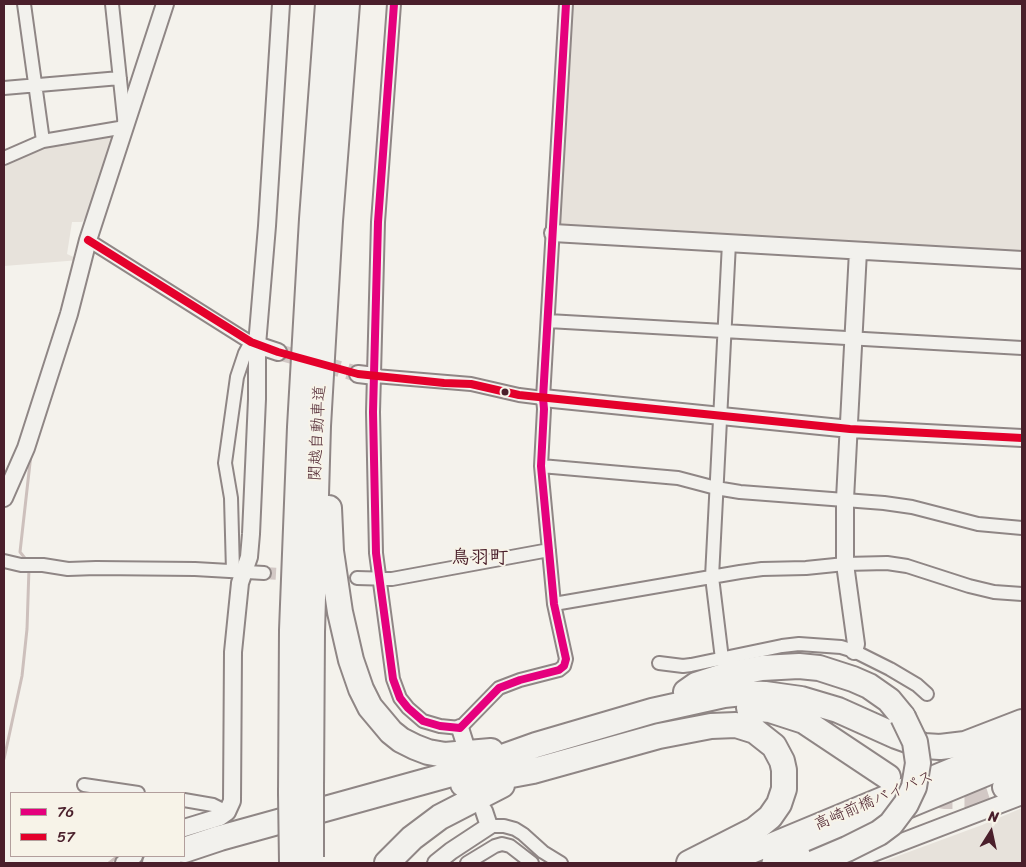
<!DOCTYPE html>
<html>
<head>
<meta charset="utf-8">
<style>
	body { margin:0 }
	#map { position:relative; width:1026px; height:867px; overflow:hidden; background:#f4f2ec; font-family:Sriracha,sans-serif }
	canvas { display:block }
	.frame { position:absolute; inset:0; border:5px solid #4a1f2b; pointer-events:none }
	.legend { position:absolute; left:10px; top:792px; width:175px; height:65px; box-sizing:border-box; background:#f7f3e8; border:1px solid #b29e9c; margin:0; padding:6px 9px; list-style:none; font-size:15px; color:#4a1f2b }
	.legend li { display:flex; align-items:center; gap:10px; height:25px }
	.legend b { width:25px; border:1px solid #b29e9c }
	.north { position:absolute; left:966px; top:807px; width:50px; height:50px; -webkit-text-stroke:4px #f7f3e8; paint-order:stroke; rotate:10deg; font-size:14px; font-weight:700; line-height:20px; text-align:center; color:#4a1f2b }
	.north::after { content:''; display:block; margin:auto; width:18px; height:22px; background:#4a1f2b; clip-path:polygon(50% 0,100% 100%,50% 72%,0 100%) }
</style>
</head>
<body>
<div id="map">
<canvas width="1026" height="867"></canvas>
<div class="frame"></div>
<ul class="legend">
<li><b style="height:6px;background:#e5007d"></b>76</li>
<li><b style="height:6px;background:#e4002b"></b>57</li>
</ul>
<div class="north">N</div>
</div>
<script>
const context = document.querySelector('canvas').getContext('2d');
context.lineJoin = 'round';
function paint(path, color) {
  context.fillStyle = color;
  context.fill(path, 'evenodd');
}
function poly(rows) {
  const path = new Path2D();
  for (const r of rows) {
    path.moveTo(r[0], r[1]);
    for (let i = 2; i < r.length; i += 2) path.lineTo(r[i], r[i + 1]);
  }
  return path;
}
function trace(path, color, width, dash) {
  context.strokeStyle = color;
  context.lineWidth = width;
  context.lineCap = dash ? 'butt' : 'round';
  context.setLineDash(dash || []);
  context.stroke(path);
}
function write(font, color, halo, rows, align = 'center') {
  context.font = font + ' Sriracha,"Klee One",sans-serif';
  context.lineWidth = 4;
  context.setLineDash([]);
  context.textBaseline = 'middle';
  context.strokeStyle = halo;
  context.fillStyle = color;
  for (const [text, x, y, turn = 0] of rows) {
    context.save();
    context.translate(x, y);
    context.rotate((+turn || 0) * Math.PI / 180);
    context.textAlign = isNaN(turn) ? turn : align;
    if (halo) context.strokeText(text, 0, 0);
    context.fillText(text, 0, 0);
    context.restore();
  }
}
paint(poly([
	[571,4,1022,4,1022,252,566,228,558,224],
	[117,133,91,210,82,222,72,222,67,254,80,260,4,266,4,162,43,144],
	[1022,808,1022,863,879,863,982,825]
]), '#e7e2db');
trace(poly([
	[28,562,20,552,31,454],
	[4,759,22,676,27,629,29,568],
	[109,863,118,856]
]), '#cdc0bc', 3);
trace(poly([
	[264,573,299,575]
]), '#d2c8c5', 12, [12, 6]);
trace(poly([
	[278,352,358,374]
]), '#d2c8c5', 16, [16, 8]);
trace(poly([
	[929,793,944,797,973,797,1005,787]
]), '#d2c8c5', 24, [24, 12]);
const minor = poly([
	[24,4,43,141],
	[394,4,378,222,373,412,376,553,393,679,400,698,408,708,423,721,440,726,460,728,499,688,520,680,559,670,564,666,566,659,554,604,541,466,544,409,543,398,566,4],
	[4,88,120,78],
	[4,158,43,141,125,127,112,4],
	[88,240,245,339,257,345],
	[548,321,1022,348],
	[375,376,471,384,519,395,543,398],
	[541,466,678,478,716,488,740,492,884,503,912,507,978,524,1022,528],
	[4,561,21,565,43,565,68,569,96,568,195,569,264,573],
	[233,571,231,498,225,463,237,377,245,353,251,342],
	[357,578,392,579,549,550],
	[554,604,740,572,762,569,806,568,845,564,887,563,907,566,969,586,994,592,1022,594],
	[722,659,712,577,729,243],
	[659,663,683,666,691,665,782,646,799,644,841,647,854,651,890,669,917,685,927,694],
	[84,785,138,793],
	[184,800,213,805,227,812],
	[489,826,504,826,515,829,523,834,543,852,561,863],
	[467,863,495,846,502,844,510,846,532,863]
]);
const tertiary = poly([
	[553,233,1022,260],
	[257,345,278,352],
	[358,374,375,376],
	[543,398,850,429,1022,438],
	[4,498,26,448,69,314,88,240,165,4],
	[854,651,856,644,845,564,845,499,858,251],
	[460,728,466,747],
	[184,828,220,817,227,812,232,801,233,652,240,583,249,557,251,534,257,399,257,345,267,226,281,4],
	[124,863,134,856],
	[436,863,451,851,489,826,484,811],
	[847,863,1022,796]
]);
const trunk = poly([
	[726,863,1022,740],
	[773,863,1022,760]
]);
const motorway = poly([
	[329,508,331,551,340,612,351,660,361,689,370,707,391,732,401,740,415,747,428,752,445,755,491,751],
	[686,692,696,685,730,674,762,668,799,666,819,668,853,679,869,686,889,700,903,717],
	[749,708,770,710,804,721,888,777],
	[463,784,533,771,659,736,711,726,736,725,755,731,774,746,782,761,784,770,784,789,779,804,770,817,754,830,689,863],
	[1005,787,1022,780],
	[311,788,312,632,318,426,330,221,347,4],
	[291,793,292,630,300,427,312,219,328,4],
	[184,850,220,838,466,770,536,745,652,711,724,695,743,693,765,694,801,699,838,710,896,736,924,746,940,747,965,744,1022,722],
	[155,863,170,856],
	[387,863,412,838,440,817,502,785]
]);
trace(minor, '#8f8685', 16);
trace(tertiary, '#8f8685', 20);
trace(trunk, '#8f8685', 25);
trace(motorway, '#8f8685', 28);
trace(minor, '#f2f1ed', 12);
trace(tertiary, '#f2f1ed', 16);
trace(trunk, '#f2f1ed', 21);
trace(motorway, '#f2f1ed', 24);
const motorwayBridge = poly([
	[311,788,311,857],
	[291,793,292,863],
	[814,863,847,849,879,833,891,824,906,804,914,787,918,763,915,742,903,717]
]);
trace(motorwayBridge, '#8f8685', 28, []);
trace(motorwayBridge, '#f2f1ed', 24);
trace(poly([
	[394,4,378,222,373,412,376,553,393,679,400,698,408,708,423,721,440,726,460,728,499,688,520,680,559,670,564,666,566,659,554,604,541,466,544,409,543,398,566,4]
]), '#e5007d', 8);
trace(poly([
	[88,240,251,342,278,352,358,374,444,383,471,384,519,395,850,429,1022,438]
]), '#e4002b', 8);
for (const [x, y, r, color] of [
	[505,392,4.5,"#4a1f2b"]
]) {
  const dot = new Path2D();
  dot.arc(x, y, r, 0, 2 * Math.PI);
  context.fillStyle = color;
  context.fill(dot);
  trace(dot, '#f7f3e8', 2);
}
write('16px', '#4a1f2b', '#f7f3e8', [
	["関越自動車道",318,433,-87],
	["高崎前橋バイパス",874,801,-23]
]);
write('bold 19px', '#4a1f2b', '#f7f3e8', [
	["鳥羽町",480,558]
]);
</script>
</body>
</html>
